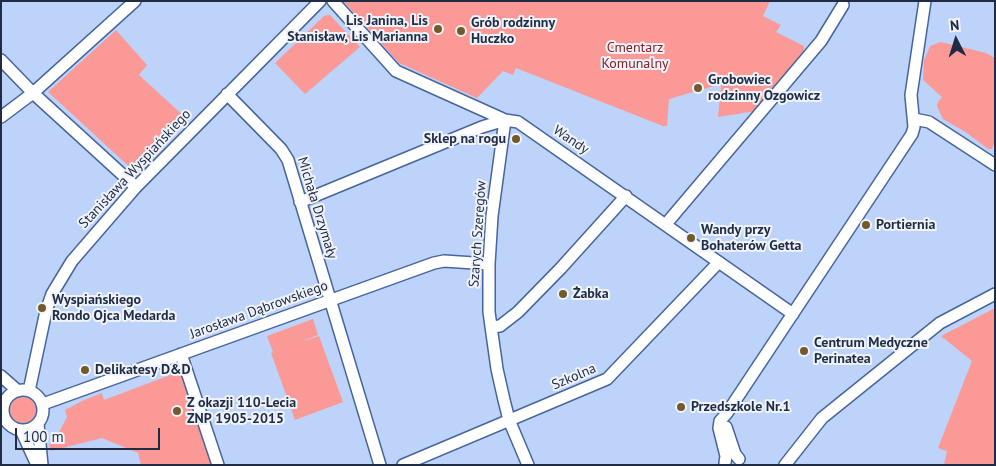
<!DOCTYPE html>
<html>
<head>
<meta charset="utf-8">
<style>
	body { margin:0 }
	#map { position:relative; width:996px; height:466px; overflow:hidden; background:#bed3f9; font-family:"PT Sans",sans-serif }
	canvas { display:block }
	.frame { position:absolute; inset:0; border:2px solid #1f2c44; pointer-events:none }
	.north { position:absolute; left:931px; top:15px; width:50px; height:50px; -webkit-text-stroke:4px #f0f3fa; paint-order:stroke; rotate:355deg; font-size:14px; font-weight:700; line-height:20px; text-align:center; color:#1f2c44 }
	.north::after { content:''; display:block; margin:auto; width:18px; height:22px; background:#1f2c44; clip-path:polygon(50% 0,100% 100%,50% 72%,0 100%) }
	.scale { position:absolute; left:15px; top:428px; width:145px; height:22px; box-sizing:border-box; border:2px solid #1f2c44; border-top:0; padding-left:6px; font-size:15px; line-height:18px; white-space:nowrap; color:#1f2c44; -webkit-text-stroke:4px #f0f3fa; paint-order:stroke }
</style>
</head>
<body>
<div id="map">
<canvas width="996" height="466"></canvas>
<div class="frame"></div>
<div class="north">N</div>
<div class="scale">100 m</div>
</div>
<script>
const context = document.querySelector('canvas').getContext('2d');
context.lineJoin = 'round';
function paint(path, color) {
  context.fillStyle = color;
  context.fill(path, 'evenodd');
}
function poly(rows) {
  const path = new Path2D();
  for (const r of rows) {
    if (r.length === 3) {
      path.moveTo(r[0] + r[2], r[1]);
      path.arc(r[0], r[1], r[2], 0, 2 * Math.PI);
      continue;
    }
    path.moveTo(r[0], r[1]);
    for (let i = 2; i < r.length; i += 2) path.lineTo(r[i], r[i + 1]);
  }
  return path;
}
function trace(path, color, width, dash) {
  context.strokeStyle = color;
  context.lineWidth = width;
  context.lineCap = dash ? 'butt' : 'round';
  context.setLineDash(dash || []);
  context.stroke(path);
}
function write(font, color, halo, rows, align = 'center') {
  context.font = font + ' "PT Sans",sans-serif';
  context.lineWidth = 4;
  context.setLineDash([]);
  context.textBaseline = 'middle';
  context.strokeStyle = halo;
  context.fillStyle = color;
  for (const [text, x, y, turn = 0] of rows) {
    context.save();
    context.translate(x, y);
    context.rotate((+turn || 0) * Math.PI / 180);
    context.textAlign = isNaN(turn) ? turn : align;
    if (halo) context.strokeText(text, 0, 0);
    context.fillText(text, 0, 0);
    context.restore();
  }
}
paint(poly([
	[343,1,770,1,763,16,781,25,776,32,804,46,804,55,756,111,718,117,721,86,718,85,669,99,667,126,663,126,516,68,513,75,503,71,477,98,399,63],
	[328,15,330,15,360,47,305,94,275,63,324,16],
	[116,30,147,65,139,75,186,118,135,172,48,92],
	[941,42,986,53,995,58,995,140,992,149,988,149,967,133,943,119,937,106,938,102,942,97,923,80,924,61,930,46],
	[995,308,995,465,944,465,947,451,938,448,972,361,941,336],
	[313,319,318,335,300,342,319,336,343,402,295,420,271,353,273,352,267,336],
	[181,371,212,465,141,465,138,453,102,438,51,451,49,444,55,440,67,417,65,410,82,401,102,393,104,400],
	[23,410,13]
]), '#fa9995');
const minor = poly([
	[333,1,396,71,505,120,518,122,793,314],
	[1,60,33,93,136,187],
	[227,94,281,149,288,160,380,465],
	[1,117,33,93,135,1],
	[914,119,929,122,995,165],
	[300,202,482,127,505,120,492,216,489,264,489,312,497,369,504,400,509,420,528,465],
	[666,224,821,41,843,5],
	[491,327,500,326,518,312,561,268,626,196],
	[181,354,218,465],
	[1,376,18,391],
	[23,410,20],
	[29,391,46,311,52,294,72,261,136,187,320,1],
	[43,404,434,263,444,261,489,264],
	[38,424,42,465],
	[726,427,735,454,739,459],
	[21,430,37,465],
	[725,463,726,456,719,428,720,421,727,413,912,134,914,127,911,95,925,1],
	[403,465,607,379,719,262],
	[785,465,822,418,940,323,995,294]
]);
trace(minor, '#47659d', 14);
trace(minor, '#fff', 11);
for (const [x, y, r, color] of [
	[438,29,5,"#725a2b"],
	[461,31,5,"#725a2b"],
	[698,88,5,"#725a2b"],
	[516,139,5,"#725a2b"],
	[866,225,5,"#725a2b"],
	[691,238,5,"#725a2b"],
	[563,294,5,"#725a2b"],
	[42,308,5,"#725a2b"],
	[804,351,5,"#725a2b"],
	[85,370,5,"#725a2b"],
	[681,407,5,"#725a2b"],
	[177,411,5,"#725a2b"]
]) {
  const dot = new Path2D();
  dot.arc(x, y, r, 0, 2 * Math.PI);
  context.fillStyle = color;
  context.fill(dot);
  trace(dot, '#f0f3fa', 2);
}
write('bold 14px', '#1f2c44', '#f0f3fa', [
	["Lis Janina, Lis",428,21,"right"],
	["Stanisław, Lis Marianna",428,37,"right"],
	["Grób rodzinny",471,23],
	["Huczko",471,39],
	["Grobowiec",708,80],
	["rodzinny Ozgowicz",708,96],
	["Sklep na rogu",506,139,"right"],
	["Portiernia",876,225],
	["Wandy przy",701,230],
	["Bohaterów Getta",701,246],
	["Żabka",573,294],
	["Wyspiańskiego",52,300],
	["Rondo Ojca Medarda",52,316],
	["Centrum Medyczne",814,343],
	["Perinatea",814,359],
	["Delikatesy D&D",95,370],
	["Z okazji 110-Lecia",187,403],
	["ZNP 1905-2015",187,419],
	["Przedszkole Nr.1",691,407]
], 'left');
write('14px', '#882027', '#f0f3fa', [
	["Cmentarz",635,48],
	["Komunalny",635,64]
]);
write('14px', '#1f2c44', '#f0f3fa', [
	["Wandy",571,140,34],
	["Stanisława Wyspiańskiego",135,169,-47],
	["Michała Drzymały",317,208,73],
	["Szarych Szeregów",478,234,-86],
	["Jarosława Dąbrowskiego",259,310,-20],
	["Szkolna",574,377,-23]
]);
</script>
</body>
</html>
